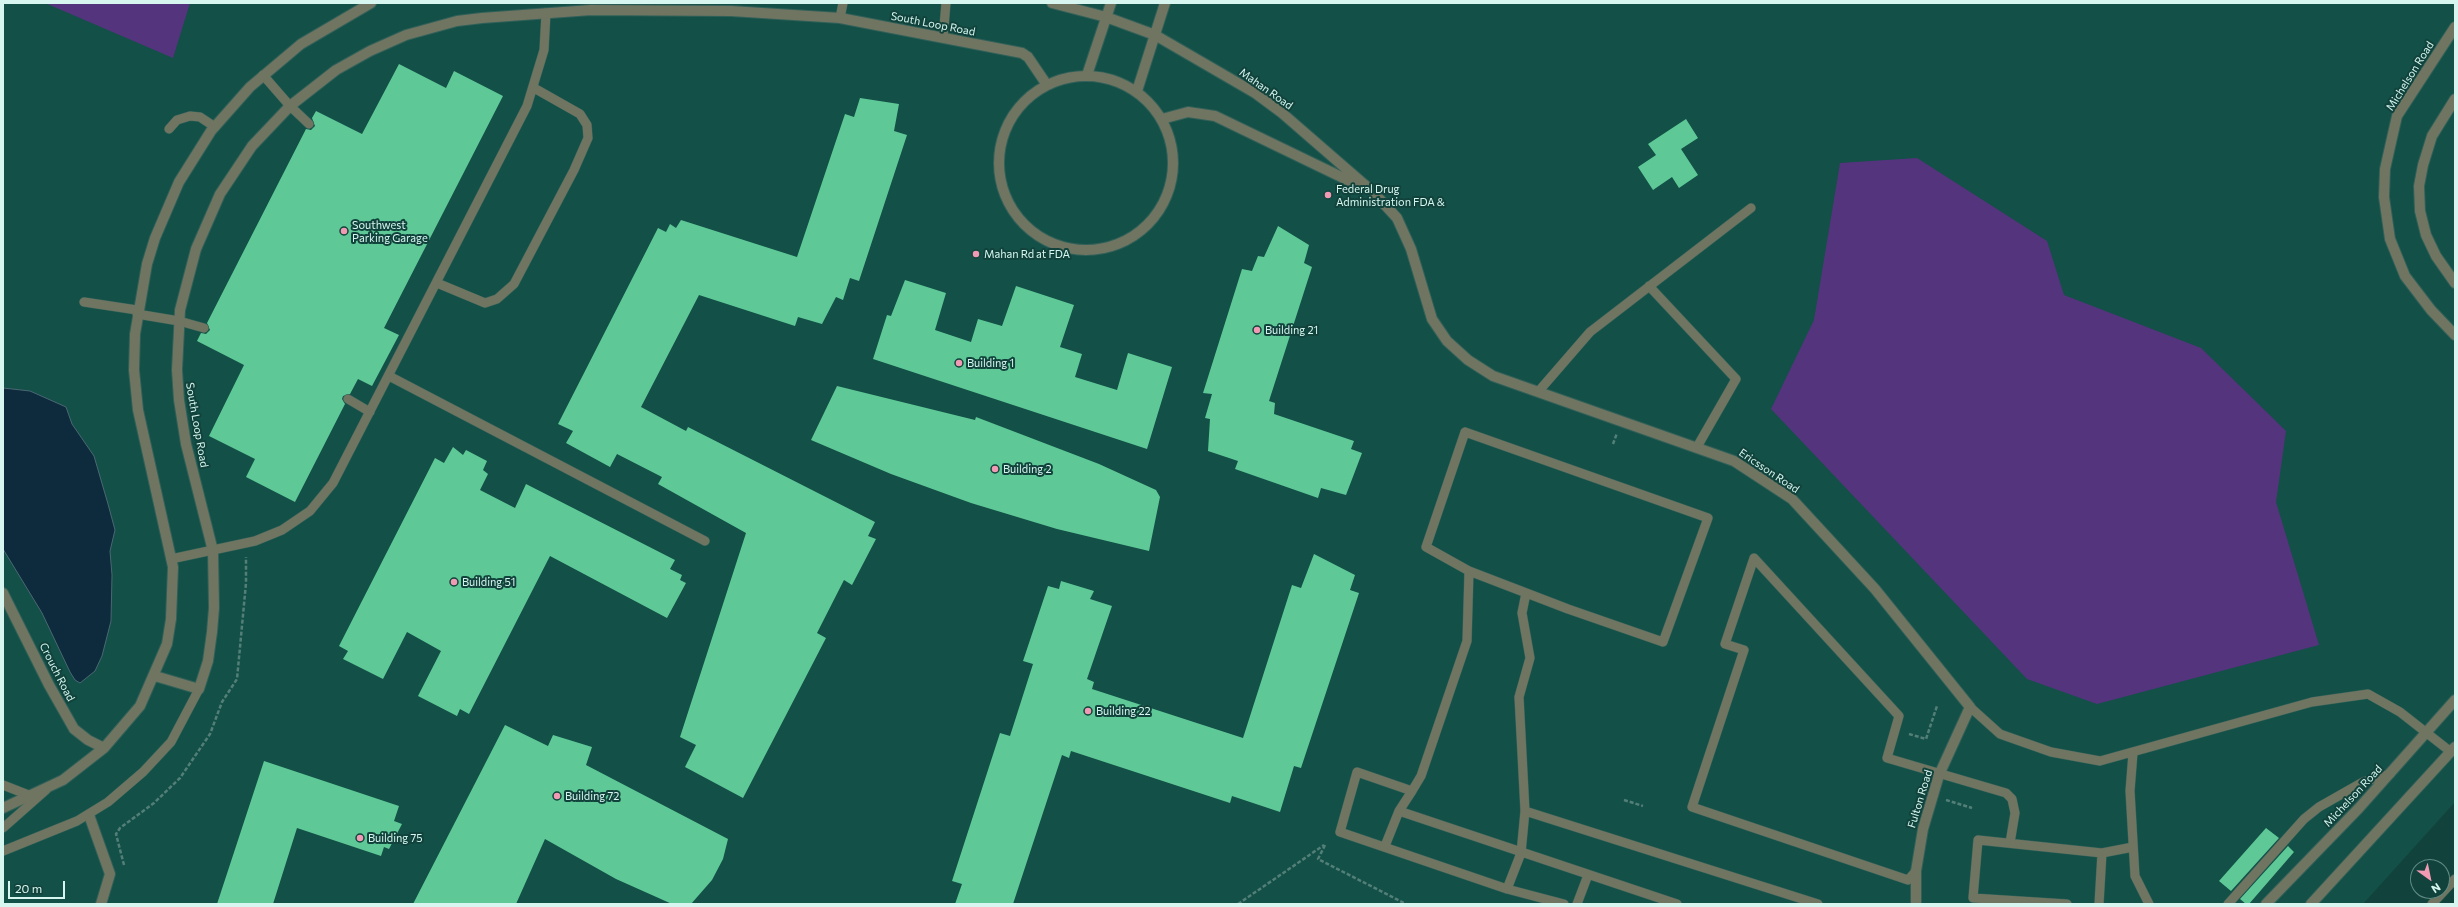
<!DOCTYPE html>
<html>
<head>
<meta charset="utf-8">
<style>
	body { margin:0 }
	#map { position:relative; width:2458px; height:907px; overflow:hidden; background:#11433c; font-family:Commissioner,sans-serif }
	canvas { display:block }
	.frame { position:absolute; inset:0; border:4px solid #d7f6f0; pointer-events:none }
	.north { position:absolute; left:2410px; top:859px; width:40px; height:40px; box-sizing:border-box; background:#11433c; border:1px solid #608b84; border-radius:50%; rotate:147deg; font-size:11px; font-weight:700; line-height:16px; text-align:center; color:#d7f6f0 }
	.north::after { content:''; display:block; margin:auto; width:14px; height:18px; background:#f19ab3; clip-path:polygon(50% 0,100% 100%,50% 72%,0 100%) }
	.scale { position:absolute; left:8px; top:881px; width:57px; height:18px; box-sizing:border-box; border:2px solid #d7f6f0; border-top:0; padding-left:5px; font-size:12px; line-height:14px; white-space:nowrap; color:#d7f6f0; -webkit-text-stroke:3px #11433c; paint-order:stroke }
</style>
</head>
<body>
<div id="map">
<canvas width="2458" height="907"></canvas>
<div class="frame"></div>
<div class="north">N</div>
<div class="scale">20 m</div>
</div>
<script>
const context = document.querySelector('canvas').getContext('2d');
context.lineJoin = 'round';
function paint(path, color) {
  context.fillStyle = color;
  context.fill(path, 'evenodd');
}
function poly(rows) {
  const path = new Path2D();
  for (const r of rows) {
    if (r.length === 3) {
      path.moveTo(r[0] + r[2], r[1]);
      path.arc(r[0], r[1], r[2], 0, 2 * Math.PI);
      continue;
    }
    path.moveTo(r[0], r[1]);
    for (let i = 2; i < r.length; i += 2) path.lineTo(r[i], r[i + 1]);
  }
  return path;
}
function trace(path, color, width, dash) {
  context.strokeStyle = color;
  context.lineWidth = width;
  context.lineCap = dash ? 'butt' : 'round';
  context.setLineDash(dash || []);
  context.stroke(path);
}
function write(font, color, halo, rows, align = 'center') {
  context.font = font + ' Commissioner,sans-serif';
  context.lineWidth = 4;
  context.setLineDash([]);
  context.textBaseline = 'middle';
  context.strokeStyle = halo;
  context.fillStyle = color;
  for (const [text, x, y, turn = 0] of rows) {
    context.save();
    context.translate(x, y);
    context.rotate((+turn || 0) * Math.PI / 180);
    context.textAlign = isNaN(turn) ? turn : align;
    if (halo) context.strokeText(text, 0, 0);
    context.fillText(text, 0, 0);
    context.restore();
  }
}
paint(poly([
	[3,3,2455,3,2455,802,2363,904,3,904]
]), '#135047');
paint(poly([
	[45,3,190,3,173,58],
	[1917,158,2047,241,2064,295,2201,348,2286,431,2276,502,2319,645,2097,704,2027,679,1771,409,1814,320,1840,163]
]), '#54347d');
const water = poly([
	[3,388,30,391,66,407,72,424,94,456,108,504,115,530,110,551,112,575,111,621,102,656,95,671,80,683,75,680,70,672,42,613,3,549,3,388]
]);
paint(water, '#0e2b3e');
trace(water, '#4a6873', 1);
paint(poly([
	[399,64,446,88,454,71,503,96,384,328,399,335,372,386,358,379,350,394,343,396,342,399,345,404,295,502,246,477,255,459,209,436,244,365,197,341,201,333,206,334,210,330,207,323,306,129,311,130,315,126,312,118,316,111,362,134],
	[860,98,899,104,894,131,907,135,859,281,850,278,843,300,836,297,822,324,798,317,795,326,699,295,641,407,686,431,688,427,875,522,868,536,876,539,852,585,844,580,817,633,826,638,743,798,685,767,696,745,680,737,746,533,658,484,662,477,617,454,610,467,566,443,573,431,558,424,658,228,666,232,670,224,676,228,681,220,797,257,845,114,854,117],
	[1686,119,1698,138,1681,149,1698,175,1679,188,1672,177,1653,190,1638,167,1656,155,1648,144],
	[1278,226,1309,245,1304,263,1312,267,1269,401,1275,403,1274,414,1354,441,1351,449,1362,453,1346,495,1321,488,1318,498,1235,469,1238,461,1208,451,1210,419,1205,418,1212,394,1203,393,1242,269,1252,271,1258,256,1264,257],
	[905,280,946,293,935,330,971,342,978,319,1002,326,1016,286,1074,305,1060,347,1082,354,1075,377,1117,390,1128,353,1172,367,1147,449,873,359,887,315,891,316],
	[837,386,975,420,976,417,1099,464,1156,490,1160,497,1149,551,1057,529,971,503,891,474,811,440],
	[453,447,463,455,466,450,487,461,483,470,488,474,480,490,515,508,526,484,675,560,670,569,682,575,680,580,686,583,667,618,550,556,469,714,460,709,457,716,418,696,441,651,407,632,383,679,343,659,348,651,339,646,435,458,444,463],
	[1314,554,1355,575,1350,590,1359,593,1301,768,1294,766,1280,812,1232,796,1230,803,1071,751,1069,758,1062,755,1013,904,955,904,962,884,952,881,1000,733,1010,736,1033,664,1023,661,1048,586,1059,589,1061,581,1094,591,1090,599,1112,606,1087,679,1094,682,1092,689,1243,738,1292,585,1301,588],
	[505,725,548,746,553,735,592,747,586,765,728,839,723,859,712,880,691,904,672,904,616,879,545,839,516,904,413,904],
	[264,761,399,806,394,821,402,824,389,849,384,847,381,856,297,828,273,904,217,904],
	[2266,828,2279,838,2231,891,2219,881],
	[2288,846,2294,852,2249,904,2246,904,2240,899]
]), '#5ec997');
const service = poly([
	[840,18,843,3],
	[943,38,946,3],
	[263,75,290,106,309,124],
	[169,129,177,120,190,116,200,117,215,127],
	[437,283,485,303,497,299,514,284,574,170,588,138,587,125,580,114,534,88],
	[1649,286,1736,379,1697,447],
	[84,302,137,310],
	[137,314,179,321,204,328],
	[389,376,705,541],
	[1538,392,1590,332,1751,208],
	[348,399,370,412],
	[1465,432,1708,518,1663,642,1568,609,1469,571,1426,547,1465,432],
	[171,559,255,541,282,530,310,511,333,483,527,106,544,50,546,13],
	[1526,593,1522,613,1530,658,1519,697,1525,811,1818,904],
	[1970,707,2000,734,2051,752,2100,761,2312,702,2368,694,2400,712,2451,752],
	[2133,753,2130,791,2135,876,2149,904],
	[3,785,31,796],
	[1412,791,1421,776,1467,641,1469,571],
	[3,828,46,790],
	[1385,846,1399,811],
	[3,851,77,821,108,802,143,772,171,742,199,689],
	[1916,871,1908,880,1692,807,1744,650,1725,644,1754,558,1899,716,1887,758,2006,793,2012,799,2015,813,2010,843],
	[1507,889,1521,853,1525,811],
	[1564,904,1507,889,1340,832,1357,772,1412,791,1399,811,1677,904],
	[1577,904,1588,875],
	[2067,904,1973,898,1978,840,2102,853,2133,847],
	[2099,904,2102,853],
	[2228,904,2304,819,2319,807,2363,782,2390,774],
	[2432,904,2455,879]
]);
const minor = poly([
	[1052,3,1106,17,1155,35,1255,93,1282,113,1373,192,1397,218,1411,249,1432,319,1447,341,1468,360,1493,376,1734,461,1792,499,1875,589,1970,707,1939,775,1923,829,1916,871,1916,904],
	[2455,27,2397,116,2385,169,2384,197,2390,239,2405,276,2431,310,2455,335],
	[1087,75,1111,3],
	[1086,163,87],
	[1137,91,1165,3],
	[2455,99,2432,136,2423,165,2419,186,2420,211,2426,235,2436,256,2455,283],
	[1162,119,1188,112,1215,116,1360,186],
	[3,593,49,685,74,729,88,740,104,748],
	[155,676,199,689,208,661,212,632,214,608,213,551,186,444,179,400,177,370,180,310,196,249,220,194,252,146,290,106,336,70,370,51,406,35,457,21,482,18,591,10,731,11,840,18,1022,53,1028,57,1047,85],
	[3,808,63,780,104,748,140,706,167,644,171,619,173,567,138,410,134,370,135,334,147,264,155,238,179,182,211,131,250,87,301,44,371,3],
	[89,815,110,874,101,904],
	[2266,904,2359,808,2455,700],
	[2311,904,2455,747]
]);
trace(service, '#316059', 10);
trace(minor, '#316059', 12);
trace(poly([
	[1613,444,1617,433],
	[1909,734,1926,739,1937,706],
	[1624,800,1643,806],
	[1946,800,1972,808],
	[1325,845,1318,859,1406,904],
	[124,865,116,834,120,828,154,803,180,778,210,734,222,702,237,679,246,583,246,557],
	[1238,904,1324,845]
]), '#537f78', 2.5, [4, 2]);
trace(service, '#6f7561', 9);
trace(minor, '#6f7561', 10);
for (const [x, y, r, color] of [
	[1328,195,4,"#f19ab3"],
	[344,231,4,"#f19ab3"],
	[976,254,4,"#f19ab3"],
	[1257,330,4,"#f19ab3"],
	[959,363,4,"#f19ab3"],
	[995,469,4,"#f19ab3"],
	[454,582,4,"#f19ab3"],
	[1088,711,4,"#f19ab3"],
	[557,796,4,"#f19ab3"],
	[360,838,4,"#f19ab3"]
]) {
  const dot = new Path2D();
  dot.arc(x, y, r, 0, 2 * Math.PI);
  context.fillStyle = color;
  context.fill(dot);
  trace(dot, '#11433c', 1.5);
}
write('11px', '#d7f6f0', '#11433c', [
	["South Loop Road",933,24,11],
	["Michelson Road",2410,76,-58],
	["Mahan Road",1266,89,35],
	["South Loop Road",197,425,80],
	["Ericsson Road",1769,471,34],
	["Crouch Road",57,672,63],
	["Michelson Road",2353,796,-47],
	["Fulton Road",1920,799,-73]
]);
write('11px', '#d7f6f0', '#11433c', [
	["Federal Drug",1336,189],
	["Administration FDA &",1336,202],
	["Southwest",352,225],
	["Parking Garage",352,238],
	["Mahan Rd at FDA",984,254],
	["Building 21",1265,330],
	["Building 1",967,363],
	["Building 2",1003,469],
	["Building 51",462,582],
	["Building 22",1096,711],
	["Building 72",565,796],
	["Building 75",368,838]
], 'left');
</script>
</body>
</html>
